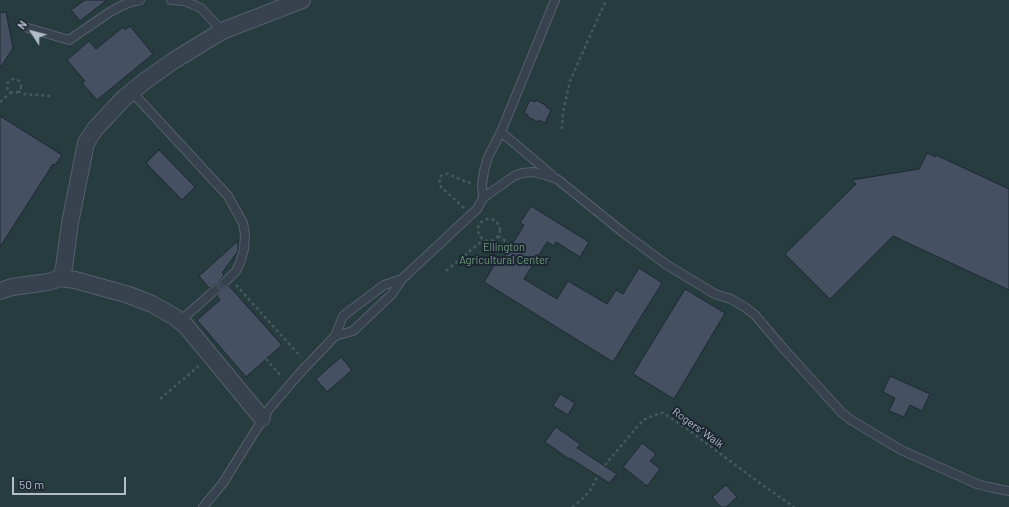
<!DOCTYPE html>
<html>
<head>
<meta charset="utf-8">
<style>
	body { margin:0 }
	#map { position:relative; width:1009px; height:507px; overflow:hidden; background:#242f3e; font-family:Barlow,sans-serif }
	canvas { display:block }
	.north { position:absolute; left:12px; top:12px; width:40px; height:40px; -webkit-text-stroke:3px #1d2633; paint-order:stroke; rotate:306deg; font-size:11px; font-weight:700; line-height:16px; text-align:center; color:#b4bcc9 }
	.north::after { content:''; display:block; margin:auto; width:14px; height:18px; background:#b4bcc9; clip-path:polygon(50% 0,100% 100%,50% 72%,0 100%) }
	.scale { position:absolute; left:12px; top:477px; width:114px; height:18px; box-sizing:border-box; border:2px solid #b4bcc9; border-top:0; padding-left:5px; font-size:12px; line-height:14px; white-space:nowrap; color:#b4bcc9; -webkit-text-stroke:3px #1d2633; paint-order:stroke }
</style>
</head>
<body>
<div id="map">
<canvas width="1009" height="507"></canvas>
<div class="north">N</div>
<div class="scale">50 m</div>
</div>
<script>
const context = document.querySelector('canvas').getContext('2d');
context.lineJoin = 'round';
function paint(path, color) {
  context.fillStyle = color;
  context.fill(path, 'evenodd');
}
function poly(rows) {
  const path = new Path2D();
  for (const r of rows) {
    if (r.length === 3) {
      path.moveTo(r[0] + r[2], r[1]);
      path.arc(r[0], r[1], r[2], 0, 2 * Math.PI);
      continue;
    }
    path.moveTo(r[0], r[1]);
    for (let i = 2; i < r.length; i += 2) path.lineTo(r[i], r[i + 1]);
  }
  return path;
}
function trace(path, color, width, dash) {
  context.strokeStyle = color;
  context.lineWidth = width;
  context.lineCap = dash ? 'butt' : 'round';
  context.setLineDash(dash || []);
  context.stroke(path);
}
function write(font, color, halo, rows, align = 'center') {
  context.font = font + ' Barlow,sans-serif';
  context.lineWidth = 4;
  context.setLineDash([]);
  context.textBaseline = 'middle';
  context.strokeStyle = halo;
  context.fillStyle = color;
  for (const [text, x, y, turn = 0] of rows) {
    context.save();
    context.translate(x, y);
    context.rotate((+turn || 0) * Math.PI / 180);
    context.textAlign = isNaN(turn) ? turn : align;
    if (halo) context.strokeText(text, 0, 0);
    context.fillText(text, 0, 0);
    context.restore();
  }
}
paint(poly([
	[0,0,1009,0,1009,507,0,507]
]), '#263c3f');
const building = poly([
	[85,0,107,0,80,21,71,10,85,0],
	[6,12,13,48,0,68,0,13,6,12],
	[130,26,153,54,97,100,82,83,85,81,67,60,89,41,96,49,123,27,125,30,130,26],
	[530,100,535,102,536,100,547,106,546,107,551,110,545,123,539,120,538,122,528,117,528,115,524,113,530,100],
	[0,116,62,155,55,165,53,164,0,247,0,116],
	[159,150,195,187,182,200,146,163,159,150],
	[927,153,935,157,936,155,1009,189,1009,290,893,236,830,299,785,254,856,184,852,180,919,169,927,153],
	[531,206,589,242,580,257,556,242,554,246,547,242,524,279,557,299,568,281,607,304,616,290,623,294,639,268,662,283,613,362,484,282,495,264,499,266,524,225,520,223,531,206],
	[238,241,238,251,222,273,224,275,220,280,220,284,221,286,224,287,229,286,282,345,246,377,197,320,220,300,217,296,220,291,219,287,217,285,214,285,209,288,199,276,238,241],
	[685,289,725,313,674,399,633,374,685,289],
	[341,357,352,370,327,392,316,379,341,357],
	[890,376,930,394,922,411,910,405,904,417,889,411,895,398,883,392,890,376],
	[560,394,575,403,568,415,553,406,560,394],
	[556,427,580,444,577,448,617,474,609,483,570,458,569,459,545,442,556,427],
	[642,443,656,454,650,461,660,469,647,486,623,467,642,443],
	[726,485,737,497,726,507,721,507,712,497,726,485]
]);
paint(building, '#455162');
trace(building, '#1f2835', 1);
const service = poly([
	[171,0,184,1,201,8,222,31],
	[28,28,69,40,110,12,121,6,131,2,140,0],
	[132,92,228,196,243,223,245,234,244,249,240,263,236,271,225,282],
	[501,132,552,175],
	[483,198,482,185,484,171,488,157,501,132,555,0],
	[180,321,215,290],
	[335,336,353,331,392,294,402,279],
	[203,507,223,483,269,409,299,374,335,336,343,316,384,285,402,279,477,209,483,198,514,176,522,173,533,172,545,175,557,179,625,234,667,265,715,294,731,299,746,308,755,315,783,348,842,413,851,420,901,450,977,484,989,487,1009,491]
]);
const minor = poly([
	[61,278,75,280,129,295,152,304,175,317,186,326,262,418],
	[0,291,12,287,48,282,61,278,64,267,70,223,86,143,95,129,124,98,145,81,173,61,222,31,302,0]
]);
trace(service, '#565f6c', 10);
trace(minor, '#565f6c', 18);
trace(poly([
	[14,86,7],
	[18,91,24,94,50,96],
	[0,102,11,92],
	[562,129,563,112,570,81,606,0],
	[464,208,441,187,439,183,440,180,441,176,444,174,448,174,464,181,471,183],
	[489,230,11],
	[498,236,510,244],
	[446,271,483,240],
	[236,285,301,357],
	[266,359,282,377],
	[160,399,200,365],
	[572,507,580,501,590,491,600,471,636,428,645,419,660,413,663,413,687,429,761,484,794,507]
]), '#44595c', 2.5, [3, 3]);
trace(service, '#38414e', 8);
trace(minor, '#38414e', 16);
write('11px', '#6b9a76', '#1d2633', [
	["Ellington",504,247],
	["Agricultural Center",504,260]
]);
write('11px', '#b4bcc9', '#1d2633', [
	["Rogers’ Walk",698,428,36]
]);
</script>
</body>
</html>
